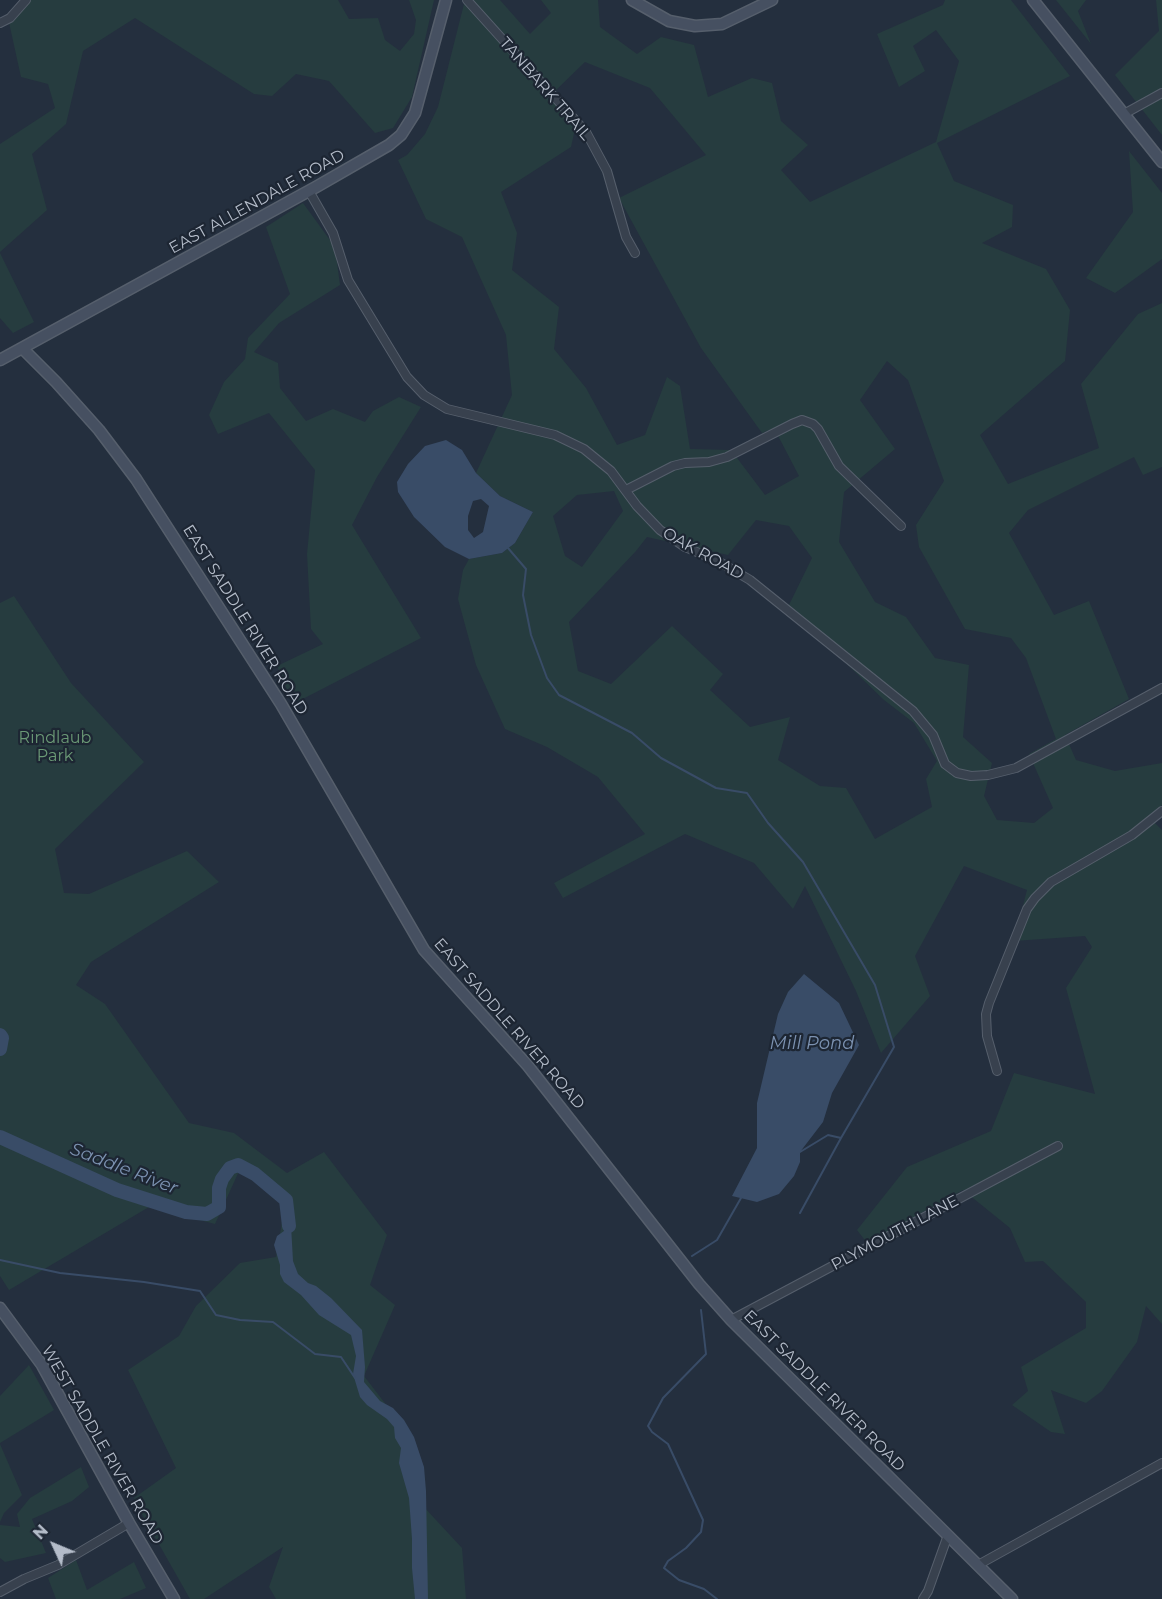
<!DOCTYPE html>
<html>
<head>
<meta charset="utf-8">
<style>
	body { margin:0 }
	#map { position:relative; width:1162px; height:1599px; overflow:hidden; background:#242f3e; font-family:Montserrat,sans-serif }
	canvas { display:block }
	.north { position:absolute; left:24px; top:1515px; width:60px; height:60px; -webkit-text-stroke:4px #1d2633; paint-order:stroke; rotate:314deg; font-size:16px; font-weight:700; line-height:24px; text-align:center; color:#b4bcc9 }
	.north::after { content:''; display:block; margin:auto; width:21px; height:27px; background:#b4bcc9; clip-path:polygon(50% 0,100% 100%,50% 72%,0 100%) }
</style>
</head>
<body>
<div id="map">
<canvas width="1162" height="1599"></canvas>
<div class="north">N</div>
</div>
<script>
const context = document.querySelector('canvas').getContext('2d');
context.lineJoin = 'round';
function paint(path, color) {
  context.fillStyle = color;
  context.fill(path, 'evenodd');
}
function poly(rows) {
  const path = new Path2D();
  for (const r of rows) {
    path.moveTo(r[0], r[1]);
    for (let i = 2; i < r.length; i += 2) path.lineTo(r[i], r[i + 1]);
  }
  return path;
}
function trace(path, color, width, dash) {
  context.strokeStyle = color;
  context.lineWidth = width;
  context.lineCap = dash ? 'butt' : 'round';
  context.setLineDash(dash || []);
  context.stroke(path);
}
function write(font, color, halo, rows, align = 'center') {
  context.font = font + ' Montserrat,sans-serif';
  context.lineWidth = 4.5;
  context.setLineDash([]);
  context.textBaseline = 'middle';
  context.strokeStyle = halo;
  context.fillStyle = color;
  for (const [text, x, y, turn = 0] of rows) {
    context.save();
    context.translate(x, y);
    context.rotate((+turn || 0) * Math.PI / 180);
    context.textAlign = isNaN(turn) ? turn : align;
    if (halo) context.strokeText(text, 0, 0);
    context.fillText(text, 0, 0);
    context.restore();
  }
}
paint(poly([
	[20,0,338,0,349,19,378,18,385,40,400,51,414,34,416,20,409,0,434,0,412,97,393,128,375,133,329,81,296,74,272,96,254,94,135,18,83,51,66,124,32,154,47,210,0,252,0,144,55,108,48,84,21,77,8,18],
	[465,0,500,0,530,34,551,13,541,0,598,0,600,27,637,54,661,37,694,45,708,97,752,78,772,83,781,121,808,145,781,170,810,202,936,142,959,61,936,30,913,46,925,71,899,87,877,34,943,5,945,0,1011,0,1070,76,937,143,954,181,1013,205,1012,227,982,243,1046,269,1070,310,1065,361,980,435,1008,484,1099,448,1081,384,1138,314,1162,303,1162,467,1143,475,1134,457,1028,510,1009,533,1054,615,1089,601,1129,699,1065,735,1076,760,1115,771,1162,763,1162,805,1149,817,1162,830,1162,1324,1146,1306,1137,1342,1102,1391,1086,1403,1051,1390,1065,1434,1051,1432,1012,1405,1028,1391,1021,1367,1086,1328,1086,1302,1043,1261,1025,1262,1010,1228,963,1190,867,1243,857,1230,907,1167,991,1131,1014,1073,1095,1094,1066,988,1092,947,1085,936,1014,941,1027,890,964,866,915,956,930,996,881,1053,856,991,805,886,793,909,754,863,685,834,563,898,554,883,645,834,598,777,547,747,505,729,476,665,458,599,463,570,469,559,502,553,515,543,533,512,500,496,476,473,512,395,506,335,462,237,426,219,398,160,407,155,425,134,438,107],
	[585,62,650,88,706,155,619,198,701,348,762,433,774,428,799,476,765,495,731,450,690,449,680,386,667,377,645,435,617,445,586,388,554,349,559,307,512,270,517,233,501,192,571,147,577,120,554,92],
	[887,361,908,380,944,481,916,525,919,547,965,629,1011,638,1026,658,1056,739,1029,754,1053,808,1034,823,997,820,984,796,992,763,963,737,969,665,935,658,906,617,875,602,839,542,844,492,895,449,860,400],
	[614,491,623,511,582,567,565,556,553,516,577,495],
	[756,520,789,526,812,558,788,607,884,700,914,723,937,761,926,779,932,807,875,839,846,788,820,786,778,760,790,717,750,727,710,690,723,674,672,626,611,684,578,671,569,622,636,551,647,537,728,555],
	[1056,0,1086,0,1078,11,1091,44],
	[1156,0,1162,0,1162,135,1115,75,1159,31],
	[1129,151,1162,193,1162,259,1115,293,1086,278,1133,212],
	[303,203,335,247,340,285,279,323,254,352,278,363,280,388,306,421,333,409,365,422,373,411,399,397,421,407,377,477,352,525,421,638,293,704,277,666,323,644,311,629,307,554,315,470,269,413,218,434,209,415,224,382,245,359,248,338,290,294,266,227],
	[0,253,34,322,13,333,0,318],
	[14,596,71,683,144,762,55,849,64,893,89,894,187,851,219,882,91,962,76,985,105,1004,189,1123,234,1133,287,1173,324,1152,387,1235,370,1285,395,1305,364,1376,401,1424,423,1506,462,1548,466,1599,276,1599,269,1587,283,1547,204,1599,190,1599,143,1516,134,1498,176,1468,128,1370,179,1336,196,1306,240,1263,276,1257,285,1205,240,1169,215,1224,149,1207,9,1290,0,1276,0,603],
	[29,1365,54,1410,0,1443,0,1396],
	[0,1444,22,1495,4,1513,0,1522],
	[81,1467,89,1487,72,1501,32,1519,46,1553,5,1562,0,1558,0,1525,20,1527,17,1514,30,1498],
	[76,1560,87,1590,134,1562,146,1588,120,1599,56,1599,48,1578]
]), '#263c3f');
paint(poly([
	[446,440,462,450,476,473,500,496,533,512,515,543,502,553,469,559,445,547,414,517,398,492,397,482,408,464,425,446],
	[481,499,489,506,483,532,474,538,468,530,468,516,473,501],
	[804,974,839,1003,859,1045,832,1093,823,1122,800,1152,800,1162,794,1176,779,1194,757,1202,732,1196,757,1148,757,1103,778,1014,788,992],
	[290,1207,293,1261,298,1274,308,1283,316,1286,331,1298,362,1330,365,1367,364,1382,380,1401,393,1408,404,1420,414,1437,424,1467,426,1491,428,1599,415,1599,412,1568,412,1539,409,1498,399,1463,401,1448,395,1438,394,1427,387,1419,367,1405,360,1397,353,1374,356,1356,351,1335,319,1315,301,1295,284,1282,280,1274,280,1265,274,1245,277,1236,284,1231,286,1225,286,1216,282,1210]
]), '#394c67');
trace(poly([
	[508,548,526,569,523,595,531,635,547,678,559,695,632,733,661,758,716,788,747,793,768,823,803,862,875,985,894,1047,841,1138,828,1135,800,1152],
	[800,1213,841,1138],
	[692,1256,717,1240,741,1198],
	[0,1260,60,1273,144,1282,200,1291,216,1315,240,1320,273,1322,315,1354,341,1357,355,1378],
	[701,1310,706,1354,663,1398,648,1426,652,1432,668,1444,703,1520,701,1532,686,1548,668,1561,664,1568,679,1580,704,1589,717,1599]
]), '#394c67', 2);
trace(poly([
	[0,1035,2,1038,0,1049],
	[0,1137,117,1190,186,1212,207,1214,219,1207,219,1188,222,1179,230,1168,238,1165,255,1174,286,1200,289,1226]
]), '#394c67', 14);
const street = poly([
	[467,0,586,132,607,171,626,237,635,253],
	[0,23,10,18,26,0],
	[1124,114,1162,93],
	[309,191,333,233,348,280,407,377,424,395,447,409,555,435,584,449,611,471,637,506,660,530,685,547,718,561,750,580,913,711,933,735,945,764,957,773,971,776,988,775,1016,768,1162,688],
	[626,490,673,466,685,463,709,462,727,457,792,424,802,420,813,424,818,429,839,466,901,526],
	[997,1071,987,1036,986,1014,989,1003,1027,909,1035,898,1051,882,1132,835,1162,811],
	[731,1320,1058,1146],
	[978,1565,1162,1463],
	[0,1592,24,1579,58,1565,129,1523],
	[923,1599,928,1591,948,1535]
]);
const secondary = poly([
	[632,0,669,21,695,26,722,24,772,0],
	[1033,0,1162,162],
	[22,348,56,382,99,430,136,479,281,704,424,950,528,1066,699,1284,731,1320,1012,1599],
	[0,360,316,187,389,145,401,135,415,113,446,0],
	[0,1308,42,1365,129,1523,174,1599]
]);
trace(street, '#565f6c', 10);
trace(secondary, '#565f6c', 13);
trace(street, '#38414e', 8);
trace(secondary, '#465061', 10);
write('16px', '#b4bcc9', '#1d2633', [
	["TANBARK TRAIL",545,89,49],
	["EAST ALLENDALE ROAD",257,202,-29],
	["OAK ROAD",703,554,29],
	["EAST SADDLE RIVER ROAD",245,620,58],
	["EAST SADDLE RIVER ROAD",509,1024,49],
	["PLYMOUTH LANE",895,1233,-28],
	["EAST SADDLE RIVER ROAD",824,1391,45],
	["WEST SADDLE RIVER ROAD",102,1445,60]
]);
write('16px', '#6b9a76', '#1d2633', [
	["Rindlaub",55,738],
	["Park",55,756]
]);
write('italic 18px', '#7c92b1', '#1d2633', [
	["Mill Pond",812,1044],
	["Saddle River",124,1169,21]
]);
</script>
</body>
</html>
